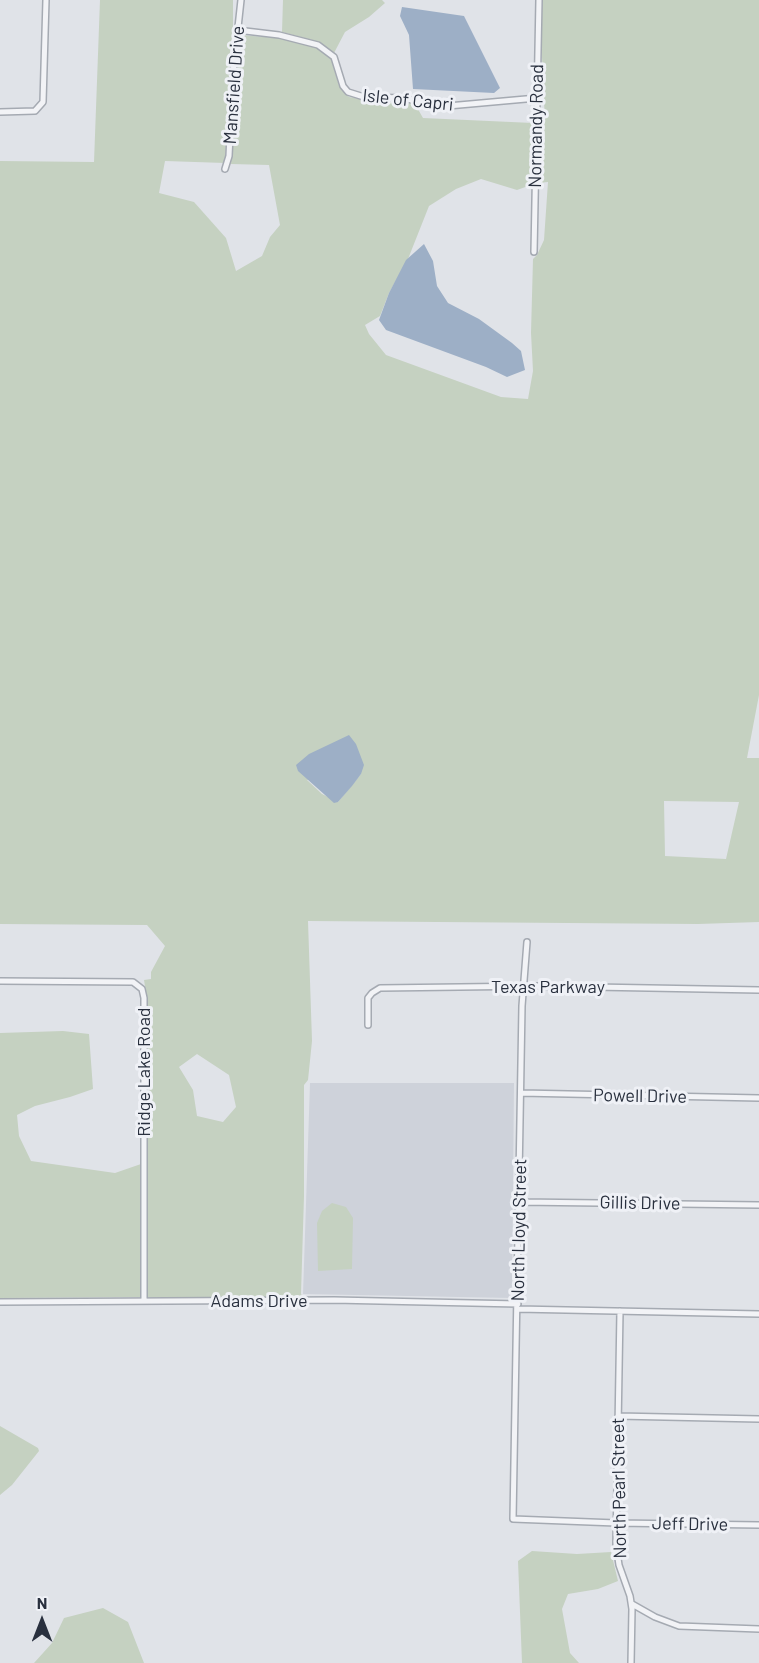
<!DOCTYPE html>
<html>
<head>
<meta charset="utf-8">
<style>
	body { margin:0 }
	#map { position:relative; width:759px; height:1663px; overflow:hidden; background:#e0e3e8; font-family:Barlow,sans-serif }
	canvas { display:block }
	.north { position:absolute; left:12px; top:1591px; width:60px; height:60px; -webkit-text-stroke:4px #eff1f6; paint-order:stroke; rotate:0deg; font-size:16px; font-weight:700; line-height:24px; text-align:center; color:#29303e }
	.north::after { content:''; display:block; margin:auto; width:21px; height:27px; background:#29303e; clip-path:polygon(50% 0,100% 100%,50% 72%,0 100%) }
</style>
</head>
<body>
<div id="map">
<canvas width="759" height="1663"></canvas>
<div class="north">N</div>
</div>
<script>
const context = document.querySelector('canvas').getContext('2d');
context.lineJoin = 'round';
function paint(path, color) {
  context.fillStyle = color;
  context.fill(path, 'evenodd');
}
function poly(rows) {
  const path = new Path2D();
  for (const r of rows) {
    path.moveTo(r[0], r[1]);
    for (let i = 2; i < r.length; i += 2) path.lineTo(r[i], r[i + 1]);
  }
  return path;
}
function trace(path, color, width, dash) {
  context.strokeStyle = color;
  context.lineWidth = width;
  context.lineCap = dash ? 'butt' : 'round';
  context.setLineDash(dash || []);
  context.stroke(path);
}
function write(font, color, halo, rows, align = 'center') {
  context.font = font + ' Barlow,sans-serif';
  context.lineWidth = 6;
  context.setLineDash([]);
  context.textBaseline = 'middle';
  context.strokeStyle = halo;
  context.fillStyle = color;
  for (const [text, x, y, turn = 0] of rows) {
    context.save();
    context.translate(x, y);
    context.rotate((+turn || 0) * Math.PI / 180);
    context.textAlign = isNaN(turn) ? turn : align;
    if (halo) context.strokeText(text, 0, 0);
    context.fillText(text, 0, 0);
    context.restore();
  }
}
paint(poly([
	[310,1083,514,1083,512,1298,303,1294]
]), '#ced2da');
paint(poly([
	[100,0,233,0,233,34,225,163,165,161,159,193,194,202,226,238,236,271,262,256,270,237,280,225,269,165,231,164,240,35,278,38,317,48,331,59,339,86,349,97,371,101,411,103,415,104,423,118,533,123,531,185,517,190,481,179,456,189,429,206,408,259,389,293,380,316,365,325,369,334,386,355,501,397,528,399,533,371,531,333,533,259,537,255,544,240,548,182,538,183,539,124,545,123,542,57,542,0,759,0,759,695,747,758,759,758,759,922,698,924,308,921,312,1041,308,1080,304,1085,304,1196,301,1294,303,1297,147,1297,147,999,144,980,151,979,151,972,165,946,147,925,0,924,0,161,94,162],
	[361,774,338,802,322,794,307,780],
	[664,801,739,802,726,859,665,856],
	[197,1054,229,1075,236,1107,223,1122,197,1116,193,1090,179,1067],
	[283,0,382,0,385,3,369,17,345,32,334,53,319,42,282,32],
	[63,1031,89,1034,93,1089,70,1097,35,1106,17,1115,19,1136,31,1161,115,1173,141,1164,141,1297,0,1298,0,1033],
	[332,1203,346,1207,353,1218,352,1269,318,1271,317,1223,322,1211],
	[0,1426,38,1448,39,1451,12,1485,0,1495],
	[532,1551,577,1554,611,1552,618,1581,598,1589,568,1594,562,1609,570,1653,579,1663,522,1663,518,1561],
	[103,1608,128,1622,144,1663,34,1663,52,1643,64,1618]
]), '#c5d1c1');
paint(poly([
	[402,7,464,16,500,88,494,93,413,89,409,35,400,16],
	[424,244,433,261,437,286,448,303,479,319,512,343,521,351,525,370,507,377,486,367,386,330,379,320,389,293,406,260],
	[349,735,356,744,364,765,361,774,352,786,338,802,334,803,298,771,296,765,309,754]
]), '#9dafc6');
const street = poly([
	[237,30,279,35,318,45,334,57,343,86,348,92,364,97,404,98,434,106,448,106,537,98],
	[0,112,35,111,43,102,46,0],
	[225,169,229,156,233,73,241,0],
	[534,252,539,0],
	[527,942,522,1006,513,1519,616,1523,759,1525],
	[0,981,133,982,142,989,144,998,144,1301],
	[368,1025,368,998,372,993,380,988,539,986,759,990],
	[521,1093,759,1098],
	[520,1202,759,1205],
	[0,1302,334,1300,518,1304],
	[518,1309,759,1314],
	[620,1311,616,1545,619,1565,630,1596,632,1609,631,1663],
	[618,1416,759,1419],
	[632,1604,655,1617,679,1626,759,1629]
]);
trace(street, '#a5aab2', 8);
trace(street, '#f2f3f6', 5);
write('18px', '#29303e', '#eff1f6', [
	["Mansfield Drive",234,85,-86],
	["Isle of Capri",408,100,6],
	["Normandy Road",536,126,-89],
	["Texas Parkway",548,987],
	["Ridge Lake Road",144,1072,-90],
	["Powell Drive",640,1096,1],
	["Gillis Drive",640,1203,1],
	["North Lloyd Street",519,1230,-89],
	["Adams Drive",259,1301],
	["North Pearl Street",619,1488,-91],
	["Jeff Drive",690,1524,1]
]);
</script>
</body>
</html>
